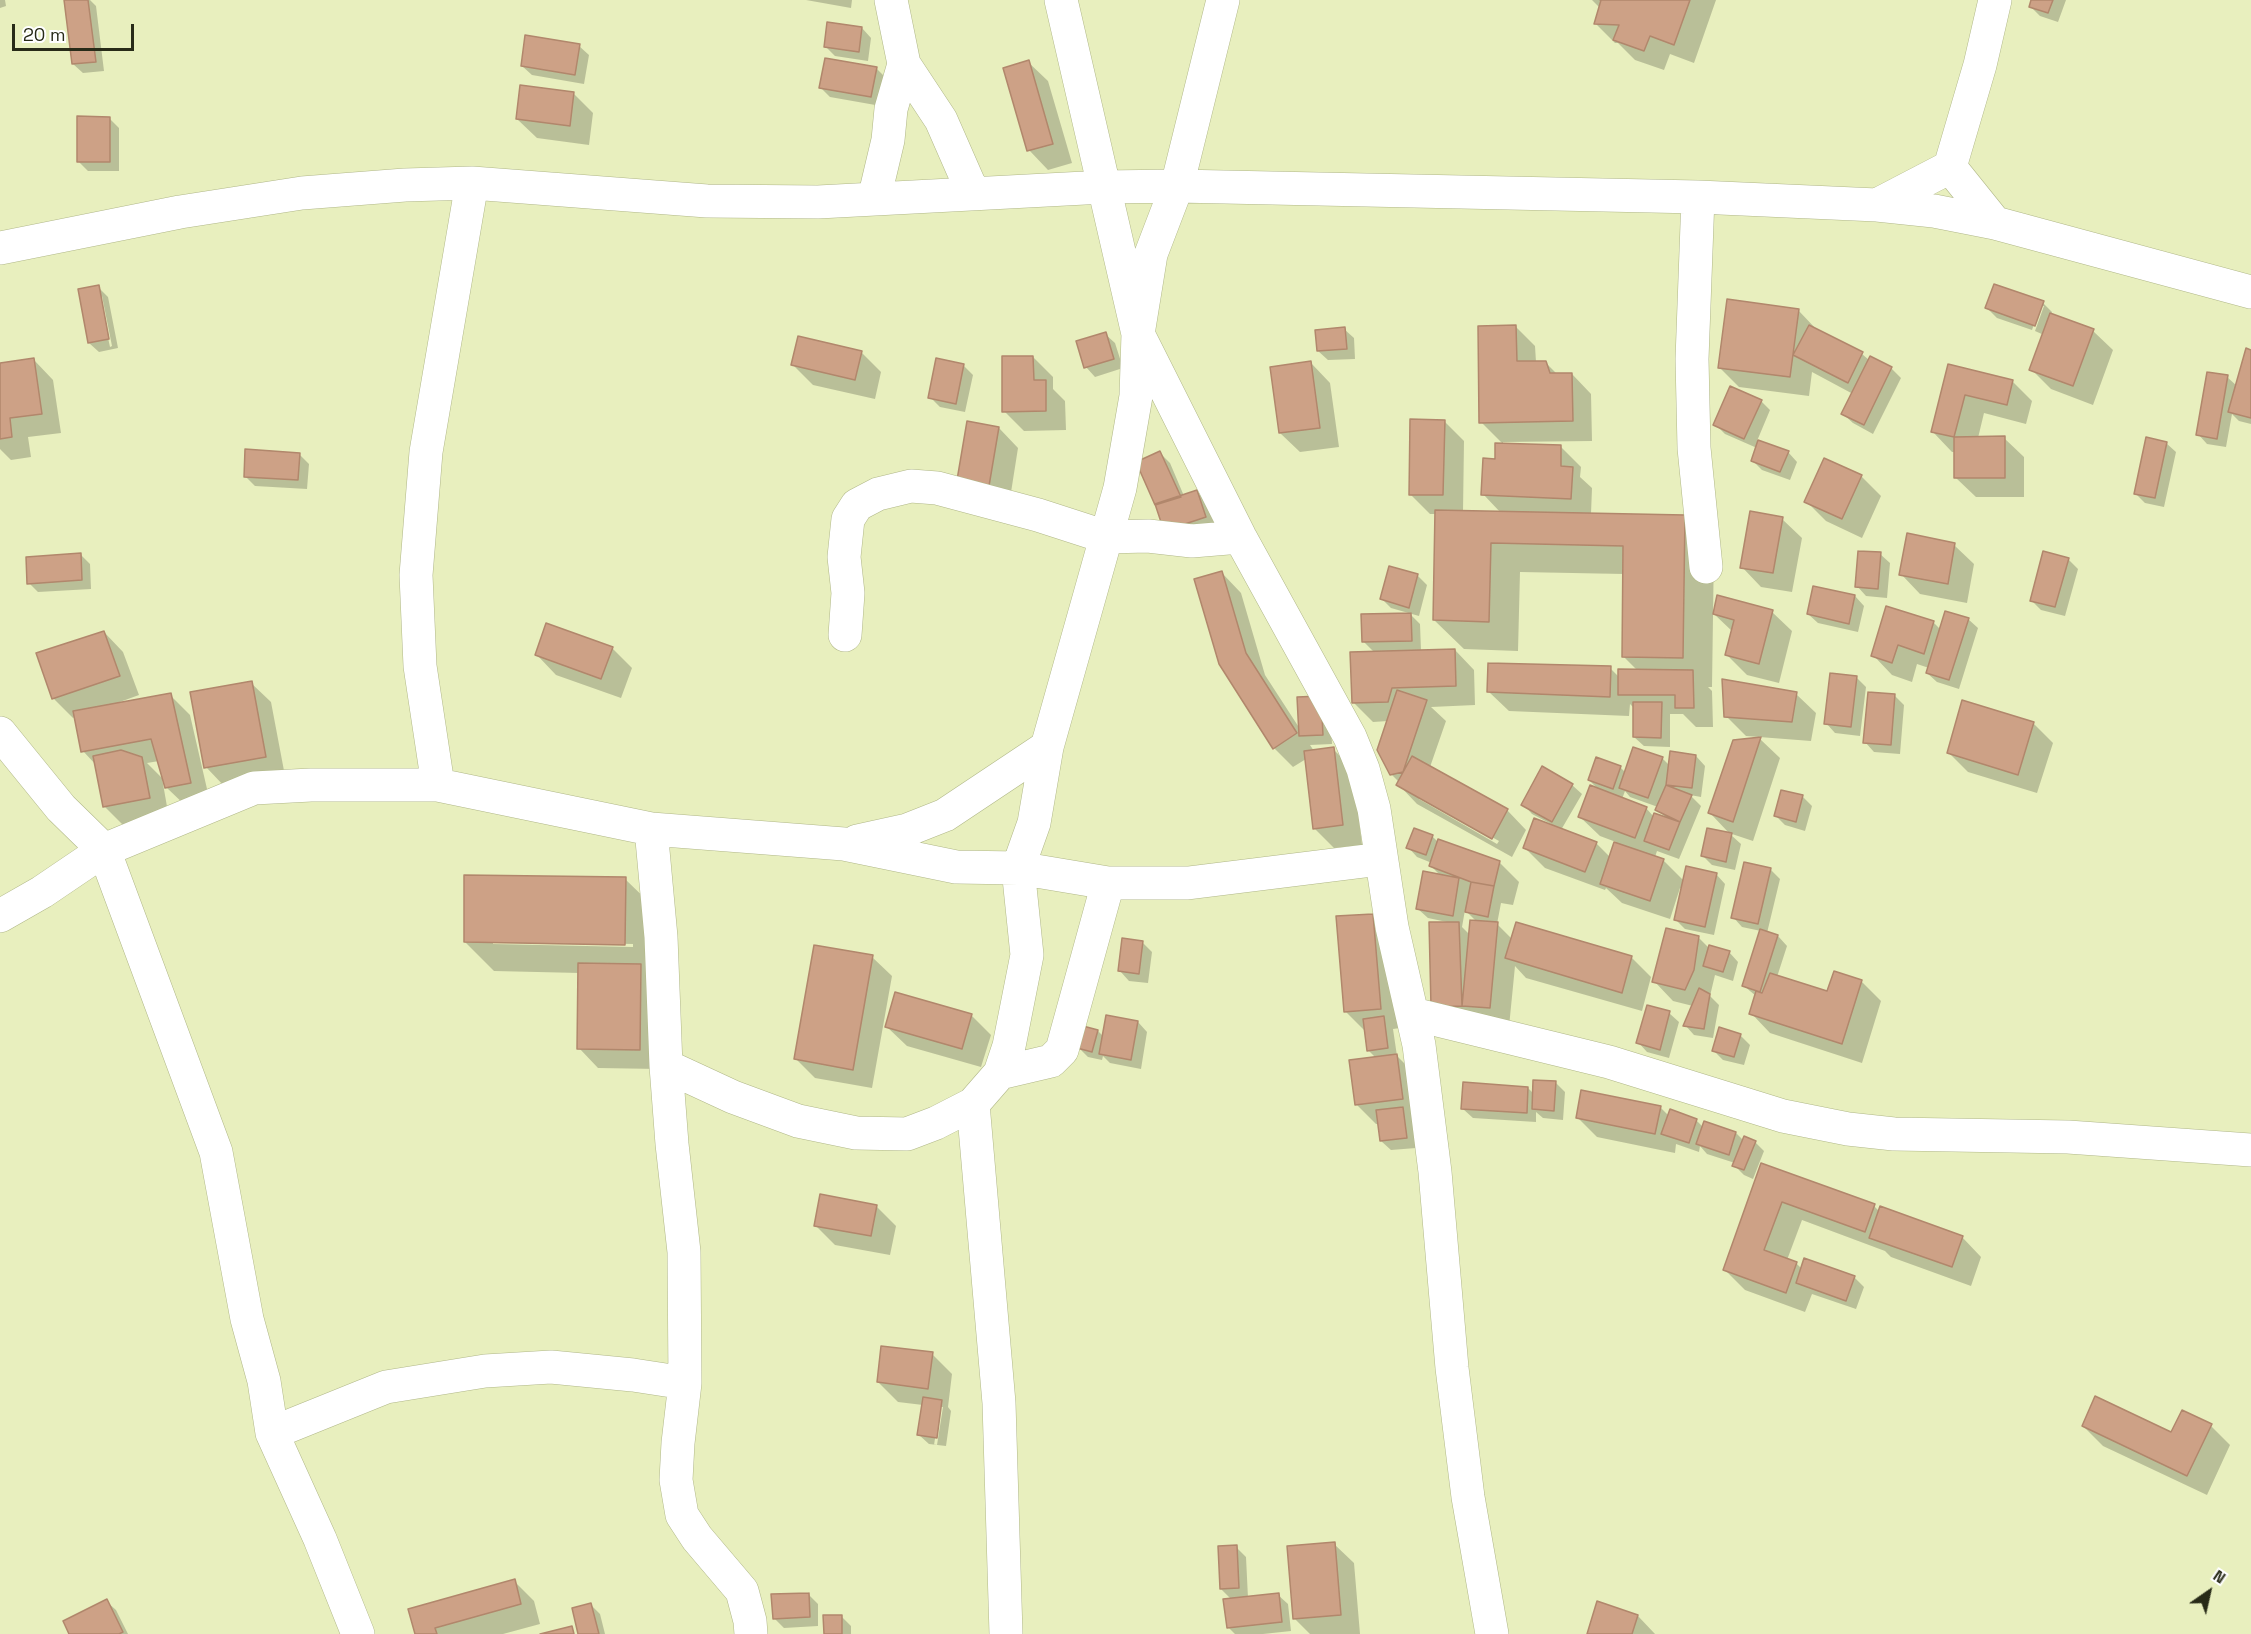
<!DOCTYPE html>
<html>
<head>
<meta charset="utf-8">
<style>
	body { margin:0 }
	#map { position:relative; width:2251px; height:1634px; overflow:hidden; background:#e8efbe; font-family:"Space Grotesk",sans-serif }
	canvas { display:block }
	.north { position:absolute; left:2179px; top:1562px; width:60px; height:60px; -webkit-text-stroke:4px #fff; paint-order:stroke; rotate:34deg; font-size:16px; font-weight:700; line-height:24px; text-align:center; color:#282b18 }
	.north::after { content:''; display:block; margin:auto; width:21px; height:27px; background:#282b18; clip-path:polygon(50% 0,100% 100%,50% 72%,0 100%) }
	.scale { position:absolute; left:12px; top:24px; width:122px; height:27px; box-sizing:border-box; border:3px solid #282b18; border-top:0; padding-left:8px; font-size:18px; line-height:21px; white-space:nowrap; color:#282b18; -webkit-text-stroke:4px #fff; paint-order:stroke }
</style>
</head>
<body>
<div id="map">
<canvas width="2251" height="1634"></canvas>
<div class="north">N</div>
<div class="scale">20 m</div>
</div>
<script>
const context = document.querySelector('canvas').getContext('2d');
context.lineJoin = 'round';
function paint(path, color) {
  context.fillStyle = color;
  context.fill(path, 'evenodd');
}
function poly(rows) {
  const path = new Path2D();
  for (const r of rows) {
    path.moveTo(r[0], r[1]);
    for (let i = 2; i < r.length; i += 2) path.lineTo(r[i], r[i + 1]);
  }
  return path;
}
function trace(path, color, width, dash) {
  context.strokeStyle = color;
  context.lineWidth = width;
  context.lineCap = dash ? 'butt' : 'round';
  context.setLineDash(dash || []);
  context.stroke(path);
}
paint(poly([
	[0,0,5,0,6,6,0,8],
	[65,0,90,0,96,6,104,71,83,73,73,64],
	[806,0,852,0,851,8],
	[1592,0,1716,0,1694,63,1670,54,1664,70,1635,60,1618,43,1615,43,1595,23,1600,8],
	[2033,0,2066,0,2058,22,2040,16,2031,7],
	[862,28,871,38,868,61,835,56,825,46],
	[579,46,589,55,584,84,532,75,522,66],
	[1028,62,1048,81,1072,163,1048,170,1029,150],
	[876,68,886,78,881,106,830,97,821,88],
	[573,93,593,113,589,145,537,138,517,119],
	[109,118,119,128,119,171,88,171,79,162],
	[98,287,108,297,118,348,99,352,89,343],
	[99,296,102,296,112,346,110,347],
	[2043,303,2052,312,2051,315,2093,331,2113,350,2093,405,2051,389,2031,369,2044,335,2035,331,2044,306,2040,306,2032,330,1997,318,1987,308],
	[1798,310,1818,331,1862,354,1869,360,1870,358,1891,368,1901,378,1873,434,1853,423,1843,414,1853,394,1812,372,1809,396,1739,387,1719,367],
	[1516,327,1535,346,1536,362,1545,362,1558,375,1572,374,1591,394,1592,441,1503,442,1503,444,1561,447,1581,467,1580,477,1592,488,1591,514,1684,516,1714,546,1712,687,1708,687,1712,691,1713,727,1696,727,1683,714,1670,714,1670,747,1644,746,1634,737,1635,709,1630,704,1629,716,1509,711,1489,692,1610,668,1619,677,1638,671,1623,656,1624,574,1520,572,1518,651,1464,649,1434,620,1436,514,1430,514,1410,494,1444,421,1464,441,1463,512,1501,513,1483,494,1503,444,1481,422],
	[1344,329,1354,338,1355,359,1328,360,1318,351],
	[1105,334,1115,343,1123,368,1095,377,1086,367],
	[2251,351,2251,424,2239,421,2232,414,2226,447,2207,444,2198,434,2227,377,2237,386],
	[861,352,881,372,875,399,813,385,793,365],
	[1033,357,1053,377,1053,389,1065,401,1066,430,1024,431,1004,411],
	[34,360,53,380,61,433,28,437,31,457,11,460,0,449,0,365],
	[1311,363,1330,383,1339,447,1300,452,1280,433],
	[963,365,973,375,965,412,940,407,930,397],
	[1949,366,2012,381,2032,401,2026,424,1984,413,1978,438,2004,438,2024,457,2024,497,1976,497,1956,478,1955,452,1952,452,1933,432],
	[1761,401,1770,410,1757,441,1788,452,1797,462,1790,480,1762,470,1752,460,1757,448,1725,434,1715,424],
	[999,428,1018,448,1009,505,978,499],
	[2166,443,2176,452,2164,507,2145,503,2136,494],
	[1160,453,1170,463,1184,496,1196,491,1206,501,1215,526,1175,539],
	[299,454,309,464,307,489,255,486,245,476],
	[1861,476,1881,496,1862,538,1826,521,1806,501],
	[1782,519,1802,538,1792,592,1761,587,1742,567],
	[1954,545,1974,564,1967,603,1920,594,1901,574],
	[80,554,90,564,91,589,38,592,29,583],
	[1880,554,1890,563,1887,598,1866,596,1857,586],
	[2068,559,2078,569,2065,616,2041,610,2031,600],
	[1222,573,1241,593,1265,675,1300,729,1330,707,1332,744,1310,745,1314,751,1333,749,1353,769,1362,845,1334,848,1314,828,1306,759,1293,767,1274,748],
	[1417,575,1427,585,1419,616,1391,608,1382,599],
	[1855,596,1864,606,1858,632,1818,623,1808,614],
	[1772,612,1792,631,1779,683,1747,675,1727,655,1733,632,1714,614],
	[1410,614,1420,624,1421,651,1455,650,1474,670,1475,705,1431,707,1446,721,1430,767,1507,810,1526,830,1512,857,1417,804,1398,784,1399,782,1391,774,1388,721,1373,722,1353,702,1375,653,1363,641],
	[1419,796,1499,841,1497,844,1419,799],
	[1968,619,1978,628,1959,689,1937,682,1927,673,1929,668,1917,664,1912,682,1892,675,1873,655,1933,622,1941,630],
	[104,632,123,652,139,695,117,703,117,705,170,695,190,715,210,802,187,807,167,788,159,761,147,763,162,778,169,818,124,826,104,806,96,765,83,751,76,716,73,718,53,698],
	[612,648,632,668,621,698,556,675,537,655],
	[1856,677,1866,687,1860,736,1835,733,1826,723],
	[251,683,271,702,285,776,225,787,206,767],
	[1796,694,1816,713,1811,741,1746,736,1726,716],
	[1894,695,1904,705,1900,754,1874,752,1865,742],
	[2033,723,2053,743,2037,793,1968,772,1948,752],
	[1760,739,1780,758,1753,841,1729,833,1710,813],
	[1696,756,1705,766,1701,797,1690,795,1701,806,1679,859,1657,851,1655,857,1663,860,1684,881,1716,874,1725,884,1714,935,1685,929,1675,919,1682,889,1680,888,1670,919,1622,903,1606,888,1605,890,1545,868,1525,848,1551,824,1532,814,1523,804,1572,785,1582,794,1561,830,1596,843,1611,858,1616,842,1600,836,1580,817,1600,791,1589,780,1620,767,1626,773,1662,758,1670,766],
	[1625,791,1630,797,1658,807,1657,809,1666,818,1654,817,1646,808,1622,799],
	[1802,796,1812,806,1805,831,1785,825,1776,816],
	[1731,835,1741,844,1735,870,1712,865,1703,856],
	[1432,836,1439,843,1499,862,1519,882,1513,905,1501,903,1497,924,1512,939,1631,957,1651,977,1642,1011,1526,978,1515,966,1509,1027,1452,1026,1447,922,1428,918,1418,909,1441,876,1431,866,1432,863,1417,857,1408,847],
	[1465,910,1477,922,1470,935,1462,927],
	[1746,863,1771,870,1780,879,1767,933,1778,936,1787,946,1777,977,1828,993,1861,981,1881,1001,1862,1063,1770,1033,1751,1013,1756,996,1744,986,1761,931,1742,927,1733,917],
	[625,879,655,908,659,1069,598,1068,579,1048,580,973,494,971,465,942],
	[493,941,633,944,633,947,493,944],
	[1372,916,1392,935,1400,1028,1393,1029,1397,1056,1416,1075,1416,1148,1391,1150,1381,1141,1379,1124,1376,1124,1356,1104,1376,1058,1368,1050,1366,1032,1345,1011],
	[1698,937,1710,949,1729,952,1738,962,1733,981,1715,975,1710,996,1719,1005,1713,1038,1694,1035,1685,1025,1693,1006,1673,1001,1654,981],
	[1142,942,1152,952,1148,983,1129,981,1120,971],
	[872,957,892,976,872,1088,815,1078,795,1058],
	[1669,1013,1679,1022,1669,1058,1647,1052,1638,1042],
	[971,1015,991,1035,981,1067,907,1046,887,1027],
	[1138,1022,1147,1032,1141,1069,1110,1063,1103,1056,1102,1060,1088,1057,1079,1048,1098,1031,1104,1037],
	[1740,1035,1750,1045,1744,1065,1723,1060,1713,1050],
	[1555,1082,1565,1092,1563,1120,1543,1118,1536,1112,1536,1122,1473,1118,1463,1109,1528,1088,1534,1094],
	[1660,1107,1669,1116,1696,1120,1703,1127,1736,1133,1744,1141,1755,1142,1764,1151,1753,1179,1744,1175,1734,1165,1735,1163,1707,1154,1700,1146,1699,1152,1676,1144,1675,1153,1597,1137,1577,1117],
	[1762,1165,1874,1206,1880,1212,1962,1237,1981,1257,1971,1286,1891,1257,1885,1251,1802,1220,1787,1260,1796,1263,1802,1269,1854,1277,1864,1287,1856,1309,1812,1294,1805,1312,1745,1290,1725,1270],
	[876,1206,896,1226,890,1255,835,1245,815,1225],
	[932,1354,952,1374,948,1407,951,1411,946,1446,929,1444,919,1435,923,1405,898,1402,878,1382],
	[940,1407,943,1407,937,1445,934,1445],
	[2083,1426,2172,1434,2211,1426,2230,1445,2207,1495,2103,1446],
	[1334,1544,1354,1563,1360,1634,1310,1634,1295,1619],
	[1236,1547,1246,1557,1248,1598,1278,1595,1288,1604,1291,1631,1263,1634,1235,1634,1228,1627,1232,1600,1221,1589],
	[514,1581,534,1601,540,1624,503,1634,417,1634],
	[808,1594,818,1604,818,1626,784,1628,774,1618],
	[106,1601,116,1610,128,1634,71,1634],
	[591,1605,600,1614,605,1634,580,1634],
	[841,1616,851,1626,851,1634,825,1634],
	[1638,1616,1655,1634,1588,1634]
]), '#0003');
const building = poly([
	[64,0,88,0,96,62,72,64,64,0],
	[1601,0,1600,0,1690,0,1674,45,1650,36,1644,51,1613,40,1619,25,1594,24,1601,0],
	[2031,0,2053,0,2048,13,2029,7,2031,0],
	[827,22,862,27,859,52,824,47,827,22],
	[525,35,580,44,575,75,521,66,525,35],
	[825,58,877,67,871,97,819,88,825,58],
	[1029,60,1053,144,1027,151,1003,68,1029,60],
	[520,85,574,92,570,126,516,119,520,85],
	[77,116,110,117,110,162,77,162,77,116],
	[1994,284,2044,301,2035,326,1985,308,1994,284],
	[99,285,109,339,88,343,78,289,99,285],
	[1727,299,1799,309,1790,377,1718,368,1727,299],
	[2050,313,2094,329,2073,386,2029,370,2050,313],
	[1516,325,1517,361,1546,361,1550,373,1572,373,1573,421,1479,423,1478,326,1516,325],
	[1809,325,1863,352,1848,383,1793,355,1809,325],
	[1345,327,1347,349,1317,351,1315,330,1345,327],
	[1106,332,1114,359,1084,368,1076,341,1106,332],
	[798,336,862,351,855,380,791,365,798,336],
	[2246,348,2251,350,2251,418,2228,412,2246,348],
	[1002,356,1033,356,1034,380,1046,380,1046,411,1002,412,1002,356],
	[1870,356,1892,367,1864,425,1841,414,1870,356],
	[34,358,42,414,10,418,12,437,0,439,0,363,34,358],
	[936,358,964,364,956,404,928,398,936,358],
	[1311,361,1320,428,1279,433,1270,367,1311,361],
	[1948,364,2013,380,2007,405,1965,395,1954,437,1931,432,1948,364],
	[2207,372,2228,375,2217,439,2196,435,2207,372],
	[1730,386,1762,400,1744,439,1713,425,1730,386],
	[1410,419,1445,420,1443,495,1409,495,1410,419],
	[967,421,999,427,989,486,957,480,967,421],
	[2005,436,2005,478,1954,478,1954,437,2005,436],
	[2146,437,2167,442,2155,498,2134,494,2146,437],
	[1758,440,1789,451,1780,472,1751,461,1758,440],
	[1495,443,1561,445,1561,466,1573,467,1571,499,1481,495,1483,458,1495,459,1495,443],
	[245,449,300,453,298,480,244,477,245,449],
	[1160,451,1181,497,1155,505,1136,462,1160,451],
	[1824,458,1862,475,1842,519,1804,502,1824,458],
	[1197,490,1206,517,1164,531,1155,504,1197,490],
	[1435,510,1685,515,1683,658,1622,657,1623,546,1491,543,1489,622,1433,620,1435,510],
	[1750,511,1783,517,1773,573,1740,568,1750,511],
	[1907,533,1955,543,1948,584,1899,575,1907,533],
	[1858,551,1881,552,1878,589,1855,587,1858,551],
	[2043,551,2069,558,2055,607,2030,601,2043,551],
	[81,553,82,580,27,584,26,557,81,553],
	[1389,566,1418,574,1409,608,1380,599,1389,566],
	[1222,571,1246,653,1297,733,1273,749,1219,664,1194,579,1222,571],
	[1813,586,1855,595,1849,624,1807,614,1813,586],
	[1717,595,1773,610,1759,664,1725,655,1734,620,1713,614,1717,595],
	[1886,606,1934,621,1924,654,1898,645,1892,663,1871,656,1886,606],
	[1945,611,1969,618,1949,680,1926,673,1945,611],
	[1411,613,1412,641,1362,642,1361,614,1411,613],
	[546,623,613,647,601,679,535,655,546,623],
	[104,631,120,676,52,699,36,653,104,631],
	[1455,649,1456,686,1392,688,1388,702,1352,703,1350,652,1455,649],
	[1488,663,1611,666,1610,697,1487,692,1488,663],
	[1618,669,1693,670,1694,708,1675,708,1675,695,1618,695,1618,669],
	[1830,673,1857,676,1851,727,1824,724,1830,673],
	[1722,679,1797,692,1792,722,1724,717,1722,679],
	[252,681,266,757,204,768,190,692,252,681],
	[1397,690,1427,700,1403,772,1390,775,1377,750,1397,690],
	[1868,692,1895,694,1891,745,1863,743,1868,692],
	[171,693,191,783,165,788,151,739,81,752,73,711,171,693],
	[1321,696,1323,735,1299,736,1297,697,1321,696],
	[1962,700,2034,722,2018,775,1947,753,1962,700],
	[1633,702,1662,702,1661,738,1633,737,1633,702],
	[1761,737,1733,822,1708,813,1733,740,1761,737],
	[1334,747,1343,825,1313,829,1304,751,1334,747],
	[1633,747,1663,757,1648,798,1619,788,1633,747],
	[121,750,142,757,150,798,103,807,93,756,121,750],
	[1670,751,1696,755,1692,788,1666,785,1670,751],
	[1412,756,1508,809,1492,839,1396,785,1412,756],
	[1596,757,1621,766,1613,789,1588,780,1596,757],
	[1542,766,1573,784,1552,822,1521,805,1542,766],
	[1590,785,1647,807,1635,838,1578,817,1590,785],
	[1666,785,1692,795,1680,822,1655,810,1666,785],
	[1781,790,1803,795,1796,822,1774,816,1781,790],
	[1654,813,1680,822,1669,850,1644,841,1654,813],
	[1534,818,1597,842,1585,872,1523,848,1534,818],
	[1414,828,1433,835,1426,855,1406,848,1414,828],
	[1707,828,1732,833,1726,862,1701,856,1707,828],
	[1438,839,1500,861,1494,886,1471,882,1429,866,1438,839],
	[1614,842,1664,859,1650,901,1600,884,1614,842],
	[1744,862,1771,868,1758,924,1731,918,1744,862],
	[1686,866,1717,873,1705,927,1674,920,1686,866],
	[1423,871,1459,878,1453,916,1416,909,1423,871],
	[464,875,626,877,625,945,464,942,464,875],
	[1471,882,1494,886,1488,917,1465,912,1471,882],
	[1373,914,1381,1009,1344,1012,1336,916,1373,914],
	[1470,920,1498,922,1490,1008,1462,1006,1470,920],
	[1429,922,1459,922,1462,1006,1431,1007,1429,922],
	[1516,922,1632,956,1622,993,1505,958,1516,922],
	[1666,928,1699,936,1694,970,1685,990,1652,982,1666,928],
	[1760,929,1778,935,1760,992,1742,986,1760,929],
	[1122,938,1143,941,1139,974,1118,971,1122,938],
	[814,945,873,955,853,1070,794,1059,814,945],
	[1709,945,1730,951,1723,972,1703,966,1709,945],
	[578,963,641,964,640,1050,577,1049,578,963],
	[1834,971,1862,980,1842,1044,1749,1014,1756,991,1762,993,1770,973,1827,991,1834,971],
	[1699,988,1710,994,1704,1029,1683,1026,1699,988],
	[895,992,972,1014,962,1049,885,1027,895,992],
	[1647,1005,1670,1011,1660,1050,1636,1043,1647,1005],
	[1106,1015,1138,1021,1131,1060,1099,1054,1106,1015],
	[1384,1016,1388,1048,1367,1051,1363,1019,1384,1016],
	[1083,1026,1098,1030,1092,1052,1077,1048,1083,1026],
	[1719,1027,1741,1034,1734,1057,1712,1051,1719,1027],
	[1397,1054,1403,1099,1355,1105,1349,1060,1397,1054],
	[1533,1080,1556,1081,1554,1111,1532,1109,1533,1080],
	[1463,1082,1528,1087,1527,1113,1461,1109,1463,1082],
	[1581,1090,1661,1106,1655,1134,1576,1118,1581,1090],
	[1403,1107,1407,1138,1380,1141,1376,1110,1403,1107],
	[1670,1109,1697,1119,1689,1143,1661,1134,1670,1109],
	[1704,1121,1736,1132,1729,1155,1696,1144,1704,1121],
	[1744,1136,1756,1141,1744,1170,1732,1166,1744,1136],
	[1761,1163,1875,1204,1865,1232,1782,1202,1764,1250,1797,1262,1786,1293,1723,1270,1761,1163],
	[820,1194,877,1205,871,1236,814,1226,820,1194],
	[1880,1206,1963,1236,1952,1267,1869,1238,1880,1206],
	[1804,1258,1855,1276,1846,1301,1796,1283,1804,1258],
	[881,1346,933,1352,928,1389,877,1382,881,1346],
	[2095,1396,2171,1432,2182,1410,2212,1424,2187,1476,2082,1426,2095,1396],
	[923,1397,942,1400,937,1438,917,1435,923,1397],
	[1335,1542,1341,1615,1293,1619,1287,1546,1335,1542],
	[1237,1545,1239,1588,1220,1589,1218,1546,1237,1545],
	[515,1579,521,1604,435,1628,437,1634,415,1634,408,1609,515,1579],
	[809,1593,810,1617,773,1619,771,1594,809,1593],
	[1279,1593,1282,1622,1227,1628,1223,1599,1279,1593],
	[107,1599,123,1632,119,1634,69,1634,63,1621,107,1599],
	[1597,1601,1638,1615,1632,1634,1587,1634,1597,1601],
	[591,1603,599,1634,578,1634,572,1608,591,1603],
	[823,1615,842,1615,842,1634,824,1634,823,1615],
	[572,1626,574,1634,540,1634,572,1626]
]);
paint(building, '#cda186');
trace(building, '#b1876c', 1.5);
const minor = poly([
	[891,0,904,64,941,120,973,193],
	[1061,0,1138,334,1240,537,1350,737,1363,769,1374,809,1392,927,1419,1045,1435,1172,1452,1368,1468,1497,1492,1634],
	[1698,197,1692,359,1694,448,1706,567],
	[874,199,888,140,891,109,904,64],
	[1877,205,1950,167],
	[1995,223,1950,167,1980,65,1995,0],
	[0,248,180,212,302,193,405,185,472,183,707,201,818,202,1104,187,1177,186,1698,197,1877,205,1934,211,1995,223,2251,292],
	[845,635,848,593,844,557,848,519,857,505,878,494,911,486,937,488,1038,515,1106,537,1148,536,1192,541,1240,537],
	[0,733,61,808,104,850,216,1152,247,1319,264,1381,272,1433,320,1539,358,1634],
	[438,785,420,666,416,575,426,452,472,183],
	[651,829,661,937,666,1066,672,1144,684,1252,685,1383,678,1443,676,1480,682,1515,697,1538,742,1591,750,1621,751,1634],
	[857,841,907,830,945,815,1047,747],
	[0,916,42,892,104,850,254,788,311,785,438,785,651,829,844,844,956,867,1018,868,1108,883,1188,883,1381,859],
	[1413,1014,1609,1062,1783,1116,1848,1129,1894,1134,2068,1137,2251,1150],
	[666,1066,733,1097,798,1121,856,1133,907,1134,936,1123,973,1104,1000,1073,1009,1046,1027,955,1018,868,1034,823,1047,747,1120,488,1136,396,1138,334,1151,254,1177,186,1223,0],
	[1000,1073,1051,1061,1062,1050,1108,883],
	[973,1104,999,1403,1006,1634],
	[272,1433,386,1387,485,1371,551,1367,633,1375,685,1383]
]);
trace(minor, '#b0b788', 34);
trace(minor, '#fff', 33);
</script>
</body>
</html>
